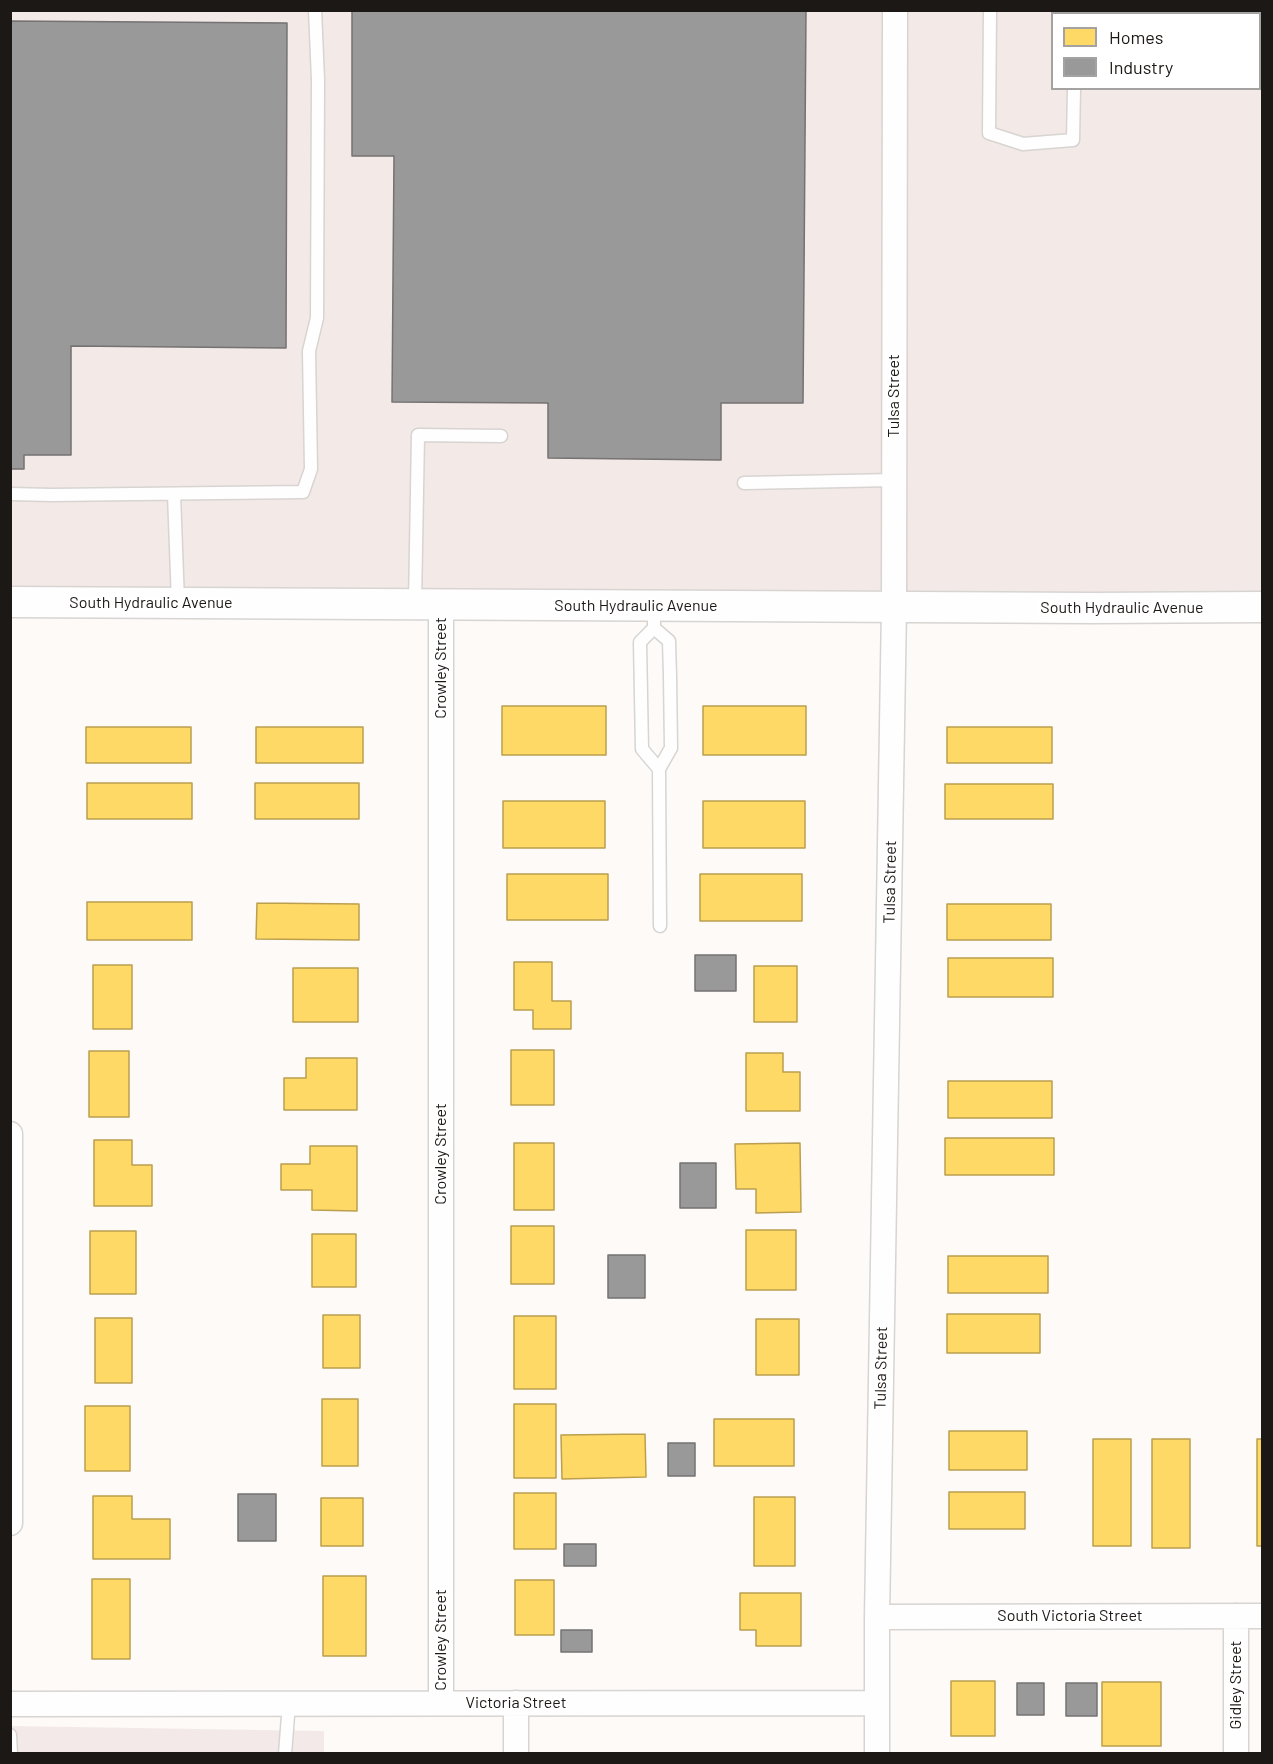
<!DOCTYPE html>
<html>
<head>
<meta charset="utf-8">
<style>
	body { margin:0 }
	#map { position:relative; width:1273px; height:1764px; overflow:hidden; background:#fdfaf8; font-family:Barlow,sans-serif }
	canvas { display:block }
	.frame { position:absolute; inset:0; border:12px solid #1c1816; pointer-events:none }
	.legend { position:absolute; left:1051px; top:12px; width:210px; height:78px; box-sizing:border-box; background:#fff; border:2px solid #a4a3a2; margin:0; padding:8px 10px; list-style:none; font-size:18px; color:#1c1816 }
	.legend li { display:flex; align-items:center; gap:12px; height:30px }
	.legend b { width:30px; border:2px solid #a4a3a2 }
</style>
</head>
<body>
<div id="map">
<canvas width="1273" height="1764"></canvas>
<div class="frame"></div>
<ul class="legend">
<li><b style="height:16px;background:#ffd966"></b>Homes</li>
<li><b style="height:16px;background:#999"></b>Industry</li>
</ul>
</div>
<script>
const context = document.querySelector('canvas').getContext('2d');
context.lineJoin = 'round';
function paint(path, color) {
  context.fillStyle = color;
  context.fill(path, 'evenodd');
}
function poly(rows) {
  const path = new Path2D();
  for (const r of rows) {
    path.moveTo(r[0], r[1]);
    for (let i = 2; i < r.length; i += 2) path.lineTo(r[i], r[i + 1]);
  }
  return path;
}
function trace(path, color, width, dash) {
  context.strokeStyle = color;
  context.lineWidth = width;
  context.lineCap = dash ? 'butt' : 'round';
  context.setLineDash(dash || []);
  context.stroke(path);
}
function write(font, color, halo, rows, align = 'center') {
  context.font = font + ' Barlow,sans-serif';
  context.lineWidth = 6;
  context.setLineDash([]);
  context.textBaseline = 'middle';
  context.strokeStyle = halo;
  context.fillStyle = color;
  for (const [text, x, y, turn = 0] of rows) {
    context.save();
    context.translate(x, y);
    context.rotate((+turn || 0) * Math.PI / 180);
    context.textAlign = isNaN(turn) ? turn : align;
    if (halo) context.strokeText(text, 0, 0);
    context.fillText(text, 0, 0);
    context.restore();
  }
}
paint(poly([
	[11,11,1262,11,1262,606,11,606],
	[1052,14,1260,14,1260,88,1052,88]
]), '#f3e9e7');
paint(poly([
	[11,1726,324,1731,324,1753,11,1754]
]), '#f3e9e8');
const homes = poly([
	[502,706,606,706,606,755,502,755,502,706],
	[703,706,806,706,806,755,703,755,703,706],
	[86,727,191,727,191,763,86,763,86,727],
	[256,727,363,727,363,763,256,763,256,727],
	[947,727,1052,727,1052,763,947,763,947,727],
	[87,783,192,783,192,819,87,819,87,783],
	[255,783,359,783,359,819,255,819,255,783],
	[945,784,1053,784,1053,819,945,819,945,784],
	[503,801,605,801,605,848,503,848,503,801],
	[703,801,805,801,805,848,703,848,703,801],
	[507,874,608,874,608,920,507,920,507,874],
	[700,874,802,874,802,921,700,921,700,874],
	[87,902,192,902,192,940,87,940,87,902],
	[257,903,359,904,359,940,256,939,257,903],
	[947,904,1051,904,1051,940,947,940,947,904],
	[948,958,1053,958,1053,997,948,997,948,958],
	[514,962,552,962,552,1001,571,1001,571,1029,533,1029,533,1010,514,1010,514,962],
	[93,965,132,965,132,1029,93,1029,93,965],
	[754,966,797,966,797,1022,754,1022,754,966],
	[293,968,358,968,358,1022,293,1022,293,968],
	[511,1050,554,1050,554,1105,511,1105,511,1050],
	[89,1051,129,1051,129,1117,89,1117,89,1051],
	[746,1053,783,1053,783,1072,800,1072,800,1111,746,1111,746,1053],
	[306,1058,357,1058,357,1110,284,1110,284,1078,306,1078,306,1058],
	[948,1081,1052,1081,1052,1118,948,1118,948,1081],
	[945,1138,1054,1138,1054,1175,945,1175,945,1138],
	[94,1140,132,1140,132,1165,152,1165,152,1206,94,1206,94,1140],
	[514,1143,554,1143,554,1210,514,1210,514,1143],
	[800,1143,801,1212,756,1213,756,1189,736,1189,735,1144,800,1143],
	[310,1146,357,1146,357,1211,312,1210,312,1190,281,1190,281,1164,310,1164,310,1146],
	[511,1226,554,1226,554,1284,511,1284,511,1226],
	[746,1230,796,1230,796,1290,746,1290,746,1230],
	[90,1231,136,1231,136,1294,90,1294,90,1231],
	[312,1234,356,1234,356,1287,312,1287,312,1234],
	[948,1256,1048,1256,1048,1293,948,1293,948,1256],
	[947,1314,1040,1314,1040,1353,947,1353,947,1314],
	[323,1315,360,1315,360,1368,323,1368,323,1315],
	[514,1316,556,1316,556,1389,514,1389,514,1316],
	[95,1318,132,1318,132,1383,95,1383,95,1318],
	[756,1319,799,1319,799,1375,756,1375,756,1319],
	[322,1399,358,1399,358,1466,322,1466,322,1399],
	[514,1404,556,1404,556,1478,514,1478,514,1404],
	[85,1406,130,1406,130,1471,85,1471,85,1406],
	[714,1419,794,1419,794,1466,714,1466,714,1419],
	[949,1431,1027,1431,1027,1470,949,1470,949,1431],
	[645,1434,646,1477,562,1479,561,1435,645,1434],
	[1093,1439,1131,1439,1131,1546,1093,1546,1093,1439],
	[1152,1439,1190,1439,1190,1548,1152,1548,1152,1439],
	[1257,1439,1262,1439,1262,1546,1257,1546,1257,1439],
	[949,1492,1025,1492,1025,1529,949,1529,949,1492],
	[514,1493,556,1493,556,1549,514,1549,514,1493],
	[93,1496,132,1496,132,1519,170,1519,170,1559,93,1559,93,1496],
	[754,1497,795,1497,795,1566,754,1566,754,1497],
	[321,1498,363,1498,363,1546,321,1546,321,1498],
	[323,1576,366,1576,366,1656,323,1656,323,1576],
	[92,1579,130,1579,130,1659,92,1659,92,1579],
	[515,1580,554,1580,554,1635,515,1635,515,1580],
	[740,1593,801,1593,801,1646,756,1646,756,1630,740,1630,740,1593],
	[951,1681,995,1681,995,1736,951,1736,951,1681],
	[1102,1682,1161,1682,1161,1746,1102,1746,1102,1682]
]);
paint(homes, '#ffd966');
trace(homes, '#bb9f4e', 1.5);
const industry = poly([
	[352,10,806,10,803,403,721,403,721,460,548,458,548,403,392,402,394,156,352,156,352,10],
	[10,21,287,23,286,348,71,346,71,455,24,455,24,469,10,469,10,21],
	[695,955,736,955,736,991,695,991,695,955],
	[680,1163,716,1163,716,1208,680,1208,680,1163],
	[608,1255,645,1255,645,1298,608,1298,608,1255],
	[668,1443,695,1443,695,1476,668,1476,668,1443],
	[238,1494,276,1494,276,1541,238,1541,238,1494],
	[564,1544,596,1544,596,1566,564,1566,564,1544],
	[561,1630,592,1630,592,1652,561,1652,561,1630],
	[1017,1683,1044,1683,1044,1715,1017,1715,1017,1683],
	[1066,1683,1097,1683,1097,1716,1066,1716,1066,1683]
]);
paint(industry, '#999');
trace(industry, '#747272', 1.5);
const service = poly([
	[990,10,989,133,1023,144,1073,140,1074,88],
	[1075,14,1075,10],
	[744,483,894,480],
	[10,494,52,495,303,492,311,469,309,351,317,318,318,80,315,10],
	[174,494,178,602],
	[415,603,418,435,501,436],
	[654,620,654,628,640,642,642,749,659,769],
	[654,628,669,641,670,676,671,748,659,769,660,926],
	[10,1735,11,1754],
	[285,1754,289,1703]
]);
const minor = poly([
	[441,605,441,1703],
	[10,1134,10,1523],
	[1236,1616,1236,1754],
	[877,1617,1262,1616],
	[10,1704,877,1703],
	[516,1754,516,1703],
	[877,1754,877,1617,894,607,895,10]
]);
const tertiary = poly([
	[10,602,1092,608,1262,607]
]);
trace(service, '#d7d4d2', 15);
trace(minor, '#d7d4d2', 27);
trace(tertiary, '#d7d4d2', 33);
trace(service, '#fffefe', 12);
trace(minor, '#fffefe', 24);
trace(tertiary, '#fffefe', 30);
write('16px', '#1c1816', '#fff', [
	["Tulsa Street",894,396,-90],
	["South Hydraulic Avenue",151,603],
	["South Hydraulic Avenue",636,606],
	["South Hydraulic Avenue",1122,608],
	["Crowley Street",441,668,-90],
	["Tulsa Street",890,882,-89],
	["Crowley Street",441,1154,-90],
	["Tulsa Street",881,1368,-89],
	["South Victoria Street",1070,1616],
	["Crowley Street",441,1640,-90],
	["Gidley Street",1236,1685,-90],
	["Victoria Street",516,1703]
]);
</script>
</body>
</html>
